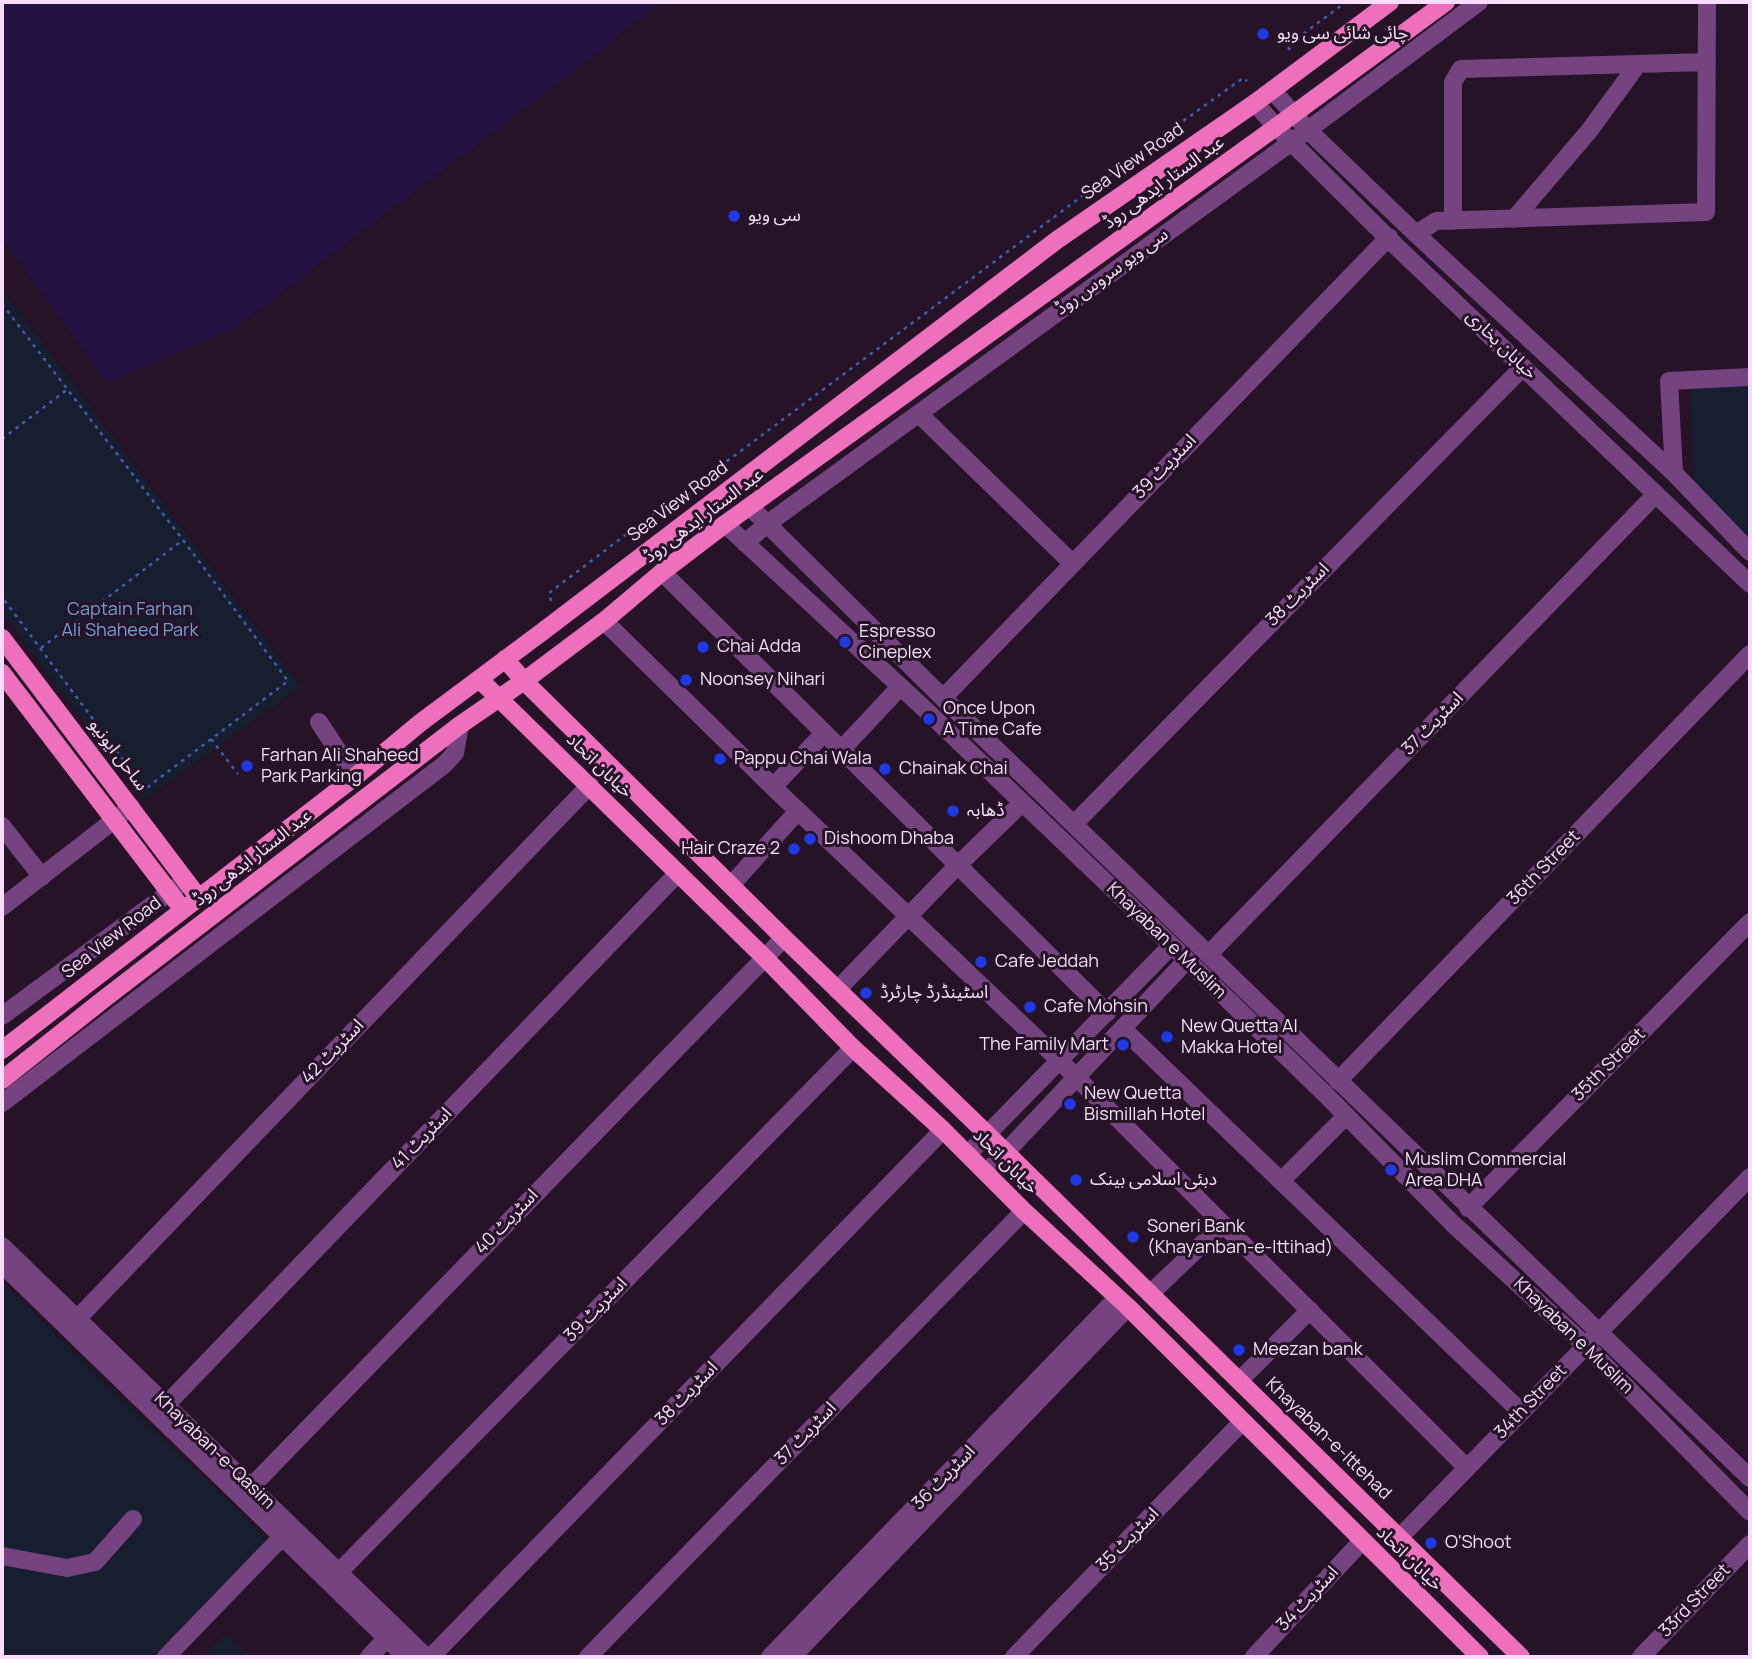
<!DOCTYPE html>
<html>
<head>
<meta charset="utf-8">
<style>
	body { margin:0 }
	#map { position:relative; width:1752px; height:1659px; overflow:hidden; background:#261327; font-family:Manrope,sans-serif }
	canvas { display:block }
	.frame { position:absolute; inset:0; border:4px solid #f7ddfb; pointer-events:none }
</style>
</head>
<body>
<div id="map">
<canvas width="1752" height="1659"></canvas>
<div class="frame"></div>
</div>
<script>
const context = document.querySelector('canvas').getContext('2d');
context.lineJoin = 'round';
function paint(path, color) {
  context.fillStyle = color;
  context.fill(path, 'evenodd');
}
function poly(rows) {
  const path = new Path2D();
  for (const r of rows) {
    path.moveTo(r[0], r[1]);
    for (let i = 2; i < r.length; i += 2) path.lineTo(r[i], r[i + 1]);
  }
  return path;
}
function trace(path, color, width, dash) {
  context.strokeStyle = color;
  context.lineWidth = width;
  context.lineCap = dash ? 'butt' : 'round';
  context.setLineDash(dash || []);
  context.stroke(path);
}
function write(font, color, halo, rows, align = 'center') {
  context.font = font + ' Manrope,"Noto Sans Arabic",sans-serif';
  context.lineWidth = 6;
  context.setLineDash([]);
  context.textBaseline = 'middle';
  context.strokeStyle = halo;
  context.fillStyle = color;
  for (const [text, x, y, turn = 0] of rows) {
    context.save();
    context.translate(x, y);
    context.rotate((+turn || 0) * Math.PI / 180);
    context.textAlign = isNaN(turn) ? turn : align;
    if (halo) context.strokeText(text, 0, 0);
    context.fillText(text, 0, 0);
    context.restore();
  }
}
paint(poly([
	[2,289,301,687,155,792,146,803,2,613],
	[1750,386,1750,538,1695,488,1690,389],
	[2,1282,267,1540,155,1657,2,1657],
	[227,1633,252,1657,203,1657]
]), '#171e30');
paint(poly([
	[2,2,660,2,597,54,235,328,107,383,2,238]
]), '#251142');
trace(poly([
	[1290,50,1287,46,1346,2],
	[2,304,183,540,288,681,145,789,2,597],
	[2,439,68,389],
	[551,601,549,593,636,527,738,453,1172,129,1243,78,1247,81],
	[41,648,183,540],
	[211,739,238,774]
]), '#3f5fad', 2.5, [3.5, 5]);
trace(poly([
	[1272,90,1308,130,1416,234,1674,473,1750,552],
	[1255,103,1276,127,1397,247,1750,584],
	[1514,219,1589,131,1638,64],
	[1453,221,1453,82,1461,69,1707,62],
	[1416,234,1436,221,1706,212,1707,2],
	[919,414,1072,563],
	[1674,473,1669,381,1750,377],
	[750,507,943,698,1750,1478],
	[725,524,931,715,1187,960,1325,1094,1453,1224,1586,1346,1750,1512],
	[745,543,767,524,1308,130,1479,2],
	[662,572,1107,1013],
	[604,621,773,787,1059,1060,1467,1468],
	[943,698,1389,237],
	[319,722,355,777],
	[841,750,900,687],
	[773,787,824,733],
	[1074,824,1523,367],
	[2,826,42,877],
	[731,885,798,811],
	[2,907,131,807],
	[1209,954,1656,494],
	[837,990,958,865,1021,804],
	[2,1016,182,883],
	[1123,1029,1521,1412],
	[1338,1081,1750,654],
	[2,1103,445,764,455,753,460,725],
	[968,1154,1171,946],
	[986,1173,1187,960],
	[1281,1181,1346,1116],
	[1468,1208,1750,922],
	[2,1246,426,1657],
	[2,1264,406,1657],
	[1150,1294,1223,1224],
	[77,1319,590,785],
	[1239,1381,1310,1310],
	[166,1405,678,873],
	[251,1487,784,938],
	[1399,1538,1750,1177],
	[2,1556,67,1568,95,1562,133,1519],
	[339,1572,853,1048],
	[166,1657,282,1537],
	[369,1657,386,1639],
	[431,1657,943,1130],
	[588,1657,1024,1211],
	[770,1657,1117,1298],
	[792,1657,1128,1307],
	[1014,1657,1242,1422],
	[1254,1657,1362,1541],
	[1641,1657,1750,1544]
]), '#744380', 18);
trace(poly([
	[2,638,199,898],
	[505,659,524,681,784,938,987,1134,1521,1657],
	[2,673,183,910],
	[479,679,764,957,853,1048,943,1130,1024,1211,1128,1307,1480,1657],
	[2,1050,355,777,420,723,542,632,1057,240,1255,103,1390,2],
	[2,1080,104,999,460,725,524,681,604,621,662,572,725,524,1276,127,1446,2]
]), '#ee70bd', 18);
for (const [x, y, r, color] of [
	[1263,34,7,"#1f3ae5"],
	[734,216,7,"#1f3ae5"],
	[845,642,7,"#1f3ae5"],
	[703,647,7,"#1f3ae5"],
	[686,680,7,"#1f3ae5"],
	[929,719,7,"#1f3ae5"],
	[720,759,7,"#1f3ae5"],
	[247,766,7,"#1f3ae5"],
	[885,769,7,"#1f3ae5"],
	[953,811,7,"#1f3ae5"],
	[810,839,7,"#1f3ae5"],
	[794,849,7,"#1f3ae5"],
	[981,962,7,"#1f3ae5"],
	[866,993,7,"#1f3ae5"],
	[1030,1007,7,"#1f3ae5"],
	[1167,1037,7,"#1f3ae5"],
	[1123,1045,7,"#1f3ae5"],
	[1070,1104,7,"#1f3ae5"],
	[1391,1170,7,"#1f3ae5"],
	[1076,1180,7,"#1f3ae5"],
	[1133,1237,7,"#1f3ae5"],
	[1239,1350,7,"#1f3ae5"],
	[1431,1543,7,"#1f3ae5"]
]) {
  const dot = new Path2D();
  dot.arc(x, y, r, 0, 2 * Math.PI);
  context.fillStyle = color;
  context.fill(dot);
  trace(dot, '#261327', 2.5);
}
write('18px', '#f7ddfb', '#261327', [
	["چائی شائی سی ویو",1277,34],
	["سی ویو",748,216],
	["Espresso",859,632],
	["Cineplex",859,653],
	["Chai Adda",717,647],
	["Noonsey Nihari",700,680],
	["Once Upon",943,709],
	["A Time Cafe",943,730],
	["Farhan Ali Shaheed",261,756],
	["Park Parking",261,777],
	["Pappu Chai Wala",734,759],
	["Chainak Chai",899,769],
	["ڈھابہ",967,811],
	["Dishoom Dhaba",824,839],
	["Hair Craze 2",780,849,"right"],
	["Cafe Jeddah",995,962],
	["اسٹینڈرڈ چارٹرڈ",880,993],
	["Cafe Mohsin",1044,1007],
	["New Quetta Al",1181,1027],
	["Makka Hotel",1181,1048],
	["The Family Mart",1109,1045,"right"],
	["New Quetta",1084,1094],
	["Bismillah Hotel",1084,1115],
	["Muslim Commercial",1405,1160],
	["Area DHA",1405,1181],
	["دبئی اسلامی بینک",1090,1180],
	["Soneri Bank",1147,1227],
	["(Khayanban-e-Ittihad)",1147,1248],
	["Meezan bank",1253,1350],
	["O'Shoot",1445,1543]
], 'left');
write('18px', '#f7ddfb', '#261327', [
	["Sea View Road",1133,162,-35],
	["عبد الستار ایدھی روڈ",1164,183,-36],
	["سی ویو سروس روڈ",1112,272,-36],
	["خیابان بخاری",1501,345,44],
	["اسٹریٹ 39",1165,467,-46],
	["Sea View Road",678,502,-37],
	["عبد الستار ایدھی روڈ",704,516,-37],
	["اسٹریٹ 38",1298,595,-45],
	["اسٹریٹ 37",1433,724,-46],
	["ساحل ایونیو",118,755,53],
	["خیابان اتحاد",599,766,44],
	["عبد الستار ایدھی روڈ",253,858,-38],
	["36th Street",1544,868,-46],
	["Sea View Road",112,938,-38],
	["Khayaban e Muslim",1166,941,44],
	["اسٹریٹ 42",333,1052,-46],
	["35th Street",1609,1065,-45],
	["اسٹریٹ 41",422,1139,-46],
	["خیابان اتحاد",1005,1162,45],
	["اسٹریٹ 40",507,1222,-46],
	["اسٹریٹ 39",596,1310,-46],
	["Khayaban e Muslim",1573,1336,44],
	["اسٹریٹ 38",687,1394,-46],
	["34th Street",1531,1402,-46],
	["اسٹریٹ 37",806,1434,-46],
	["Khayaban-e-Ittehad",1328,1439,44],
	["Khayaban-e-Qasim",214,1451,44],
	["اسٹریٹ 36",944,1478,-46],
	["اسٹریٹ 35",1128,1540,-46],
	["خیابان اتحاد",1409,1559,44],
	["اسٹریٹ 34",1308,1599,-47],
	["33rd Street",1695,1601,-46]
]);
write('18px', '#70a0d4', '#261327', [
	["Captain Farhan",130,610],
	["Ali Shaheed Park",130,631]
]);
</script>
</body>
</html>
